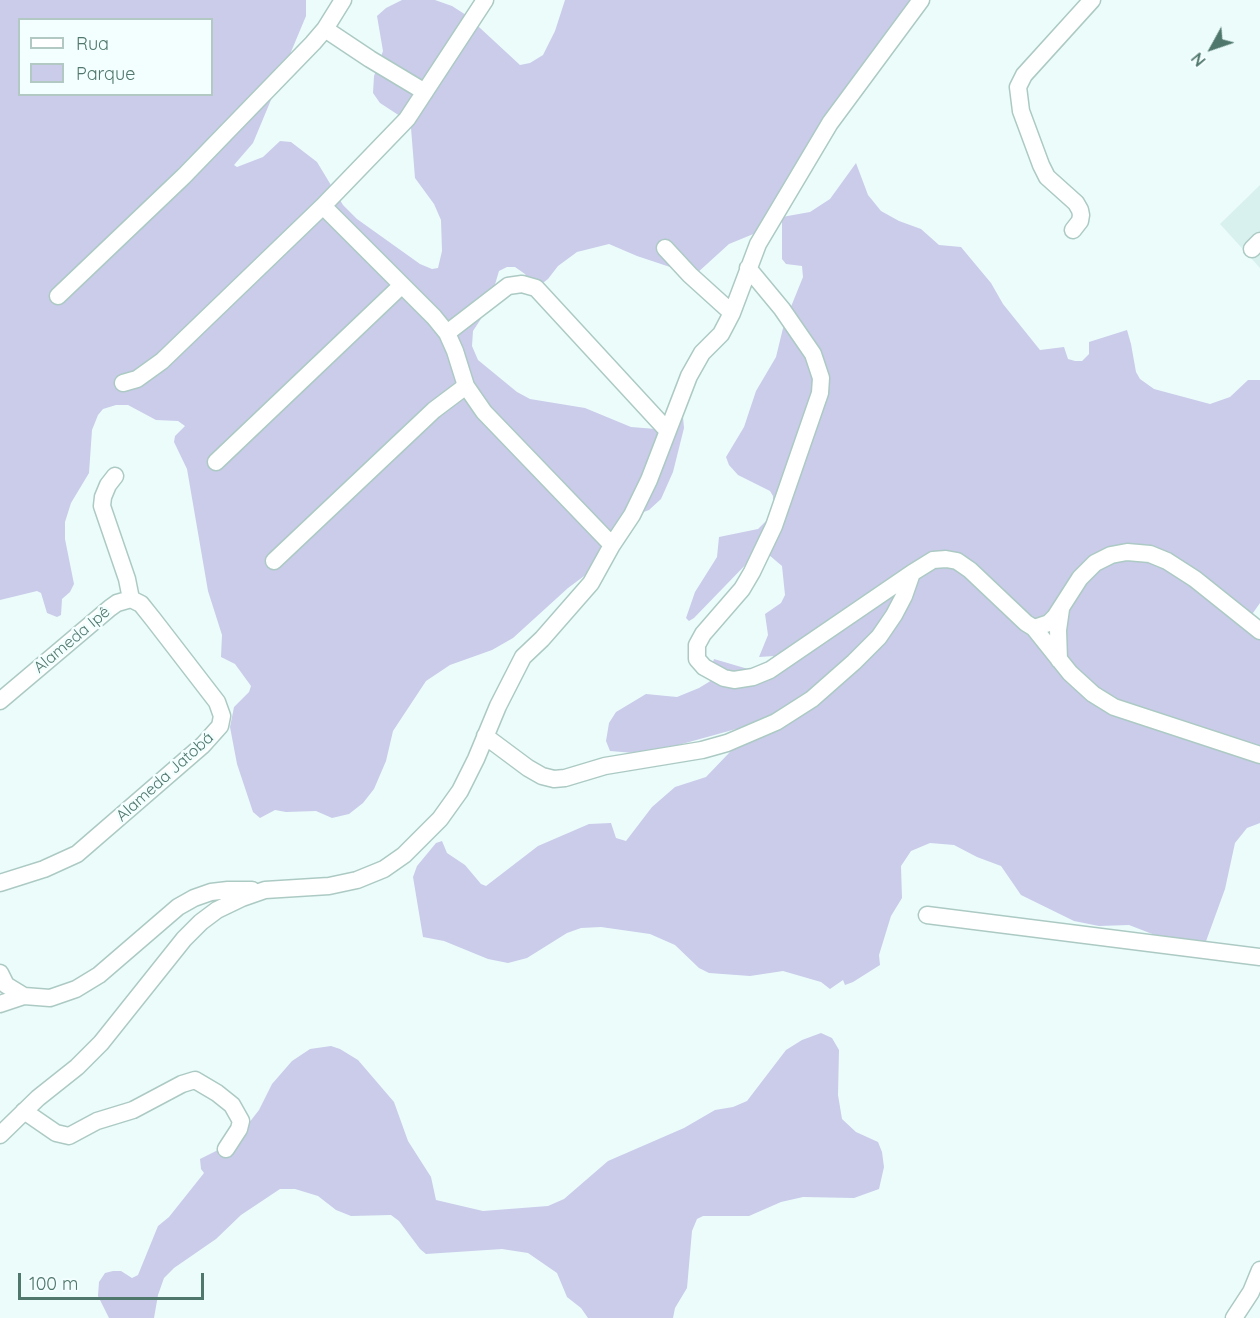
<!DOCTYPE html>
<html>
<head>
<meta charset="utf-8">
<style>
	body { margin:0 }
	#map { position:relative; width:1260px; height:1318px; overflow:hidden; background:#ecfcfb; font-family:Quicksand,sans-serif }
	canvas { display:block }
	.legend { position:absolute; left:18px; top:18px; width:195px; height:78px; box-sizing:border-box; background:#f3fefe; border:2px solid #b1c8c3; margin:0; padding:8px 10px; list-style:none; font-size:18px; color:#4f776b }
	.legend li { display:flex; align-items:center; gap:12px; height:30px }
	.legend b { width:30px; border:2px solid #b1c8c3 }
	.north { position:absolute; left:1182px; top:18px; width:60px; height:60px; -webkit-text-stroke:4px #f3fefe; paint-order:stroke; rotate:230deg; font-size:16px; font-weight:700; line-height:24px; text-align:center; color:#4f776b }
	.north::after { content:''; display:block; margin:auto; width:21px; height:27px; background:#4f776b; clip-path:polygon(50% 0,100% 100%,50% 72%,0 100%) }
	.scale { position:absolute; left:18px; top:1273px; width:186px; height:27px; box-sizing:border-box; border:3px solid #4f776b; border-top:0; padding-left:8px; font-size:18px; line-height:21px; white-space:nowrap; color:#4f776b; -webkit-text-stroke:4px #f3fefe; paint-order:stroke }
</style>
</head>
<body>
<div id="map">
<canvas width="1260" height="1318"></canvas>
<ul class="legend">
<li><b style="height:8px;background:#fff"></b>Rua</li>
<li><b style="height:16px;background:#caccea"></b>Parque</li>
</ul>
<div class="north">N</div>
<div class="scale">100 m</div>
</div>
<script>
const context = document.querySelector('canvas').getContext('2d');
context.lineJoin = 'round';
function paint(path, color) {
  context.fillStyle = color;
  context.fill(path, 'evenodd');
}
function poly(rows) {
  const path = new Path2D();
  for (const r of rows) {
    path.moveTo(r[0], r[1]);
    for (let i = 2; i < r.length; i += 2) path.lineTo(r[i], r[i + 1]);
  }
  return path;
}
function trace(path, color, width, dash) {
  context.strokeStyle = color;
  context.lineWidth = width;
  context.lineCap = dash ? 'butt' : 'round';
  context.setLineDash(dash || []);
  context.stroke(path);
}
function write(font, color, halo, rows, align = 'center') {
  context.font = font + ' Quicksand,sans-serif';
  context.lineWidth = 5;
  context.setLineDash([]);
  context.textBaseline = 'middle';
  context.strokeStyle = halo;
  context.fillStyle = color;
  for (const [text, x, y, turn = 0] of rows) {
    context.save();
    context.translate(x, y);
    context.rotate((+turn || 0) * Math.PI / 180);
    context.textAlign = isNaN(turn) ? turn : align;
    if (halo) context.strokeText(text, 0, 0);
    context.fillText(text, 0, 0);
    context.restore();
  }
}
paint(poly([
	[1260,185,1260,268,1220,224]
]), '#d8f1ee');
paint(poly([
	[0,0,306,0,306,16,253,143,234,165,237,167,263,157,280,141,291,142,317,162,343,205,357,219,420,264,432,269,438,268,442,251,441,220,434,204,415,178,411,128,403,118,380,103,373,93,374,76,383,51,377,16,386,8,402,0,435,0,452,6,466,15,520,65,530,63,543,55,555,31,565,0,917,0,816,130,786,189,782,217,810,212,830,199,856,163,868,195,881,211,899,221,921,229,939,245,961,247,991,283,1003,304,1040,350,1064,347,1068,359,1075,361,1082,361,1089,354,1089,342,1127,330,1131,344,1136,372,1140,379,1154,389,1210,404,1230,397,1248,380,1260,380,1260,603,1248,620,1260,635,1260,823,1247,828,1235,843,1225,889,1205,944,1160,937,1129,925,1099,926,1074,921,1021,895,1001,866,977,857,954,845,930,843,911,851,901,866,902,898,891,916,879,955,880,965,853,982,845,985,843,980,830,989,821,982,783,971,750,976,709,973,699,968,675,945,650,934,601,927,581,928,567,933,527,958,508,963,488,959,444,941,423,937,413,877,417,866,436,843,442,841,447,853,465,865,481,884,486,886,538,846,589,824,611,823,616,838,626,841,652,807,675,787,706,777,751,730,748,728,736,729,664,749,634,753,610,751,606,741,609,723,616,712,646,694,677,697,699,688,717,677,713,662,714,659,748,669,764,664,774,656,759,657,768,635,765,614,781,603,785,595,782,566,769,555,762,553,755,555,694,618,689,621,686,618,695,592,717,557,719,537,758,529,768,519,773,504,773,496,770,491,738,475,729,465,726,457,744,427,756,391,776,357,784,324,803,277,802,266,786,264,782,259,782,219,768,228,729,244,696,274,688,273,637,256,609,244,577,252,558,266,548,279,539,286,532,285,525,274,515,267,507,267,499,271,488,308,473,331,472,346,478,360,517,392,530,399,585,408,631,427,656,429,683,417,684,428,673,472,661,499,649,510,633,516,599,565,568,588,513,638,492,650,450,665,426,681,393,731,386,761,374,789,363,803,349,814,332,818,316,811,286,812,275,810,260,818,253,812,237,764,230,727,234,707,249,692,251,686,235,664,221,657,222,635,208,591,187,469,174,442,175,436,185,426,178,421,156,420,128,405,116,405,103,409,98,415,92,430,89,473,71,503,65,522,65,539,74,584,70,592,62,599,61,615,57,617,47,613,41,593,37,591,0,600],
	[20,20,212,20,212,94,20,94],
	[821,1033,832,1038,839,1050,838,1095,842,1119,856,1132,878,1142,882,1152,884,1167,879,1189,854,1198,803,1197,781,1202,749,1216,703,1216,697,1219,692,1231,687,1288,675,1308,673,1318,588,1318,581,1308,567,1297,557,1273,528,1253,502,1249,426,1254,420,1249,399,1221,391,1215,351,1216,336,1210,318,1196,295,1189,280,1189,241,1215,216,1239,174,1268,164,1278,158,1295,154,1318,109,1318,98,1296,99,1282,105,1273,113,1271,121,1271,132,1278,138,1275,158,1226,169,1217,204,1173,201,1169,200,1159,224,1147,245,1128,259,1110,272,1084,292,1061,310,1049,331,1046,340,1049,358,1060,394,1102,408,1141,431,1177,436,1200,483,1211,548,1206,564,1199,608,1161,684,1128,715,1110,733,1107,747,1101,786,1050,802,1040]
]), '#caccea');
const minor = poly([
	[485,0,407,119,323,206,434,317,447,333,455,351,466,386,484,412,612,545],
	[325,29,370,59,425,92],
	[1073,230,1080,221,1081,215,1080,210,1076,203,1047,177,1041,165,1021,111,1018,87,1024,75,1092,0],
	[665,248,690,275,732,313],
	[1252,249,1260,241],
	[748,268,782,309,813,354,821,378,820,393,774,526,752,572,742,589,703,634,697,645,697,659,704,667,724,678,734,680,753,677,770,670,912,573,933,560,946,559,957,561,970,570,1026,623,1034,628,1049,623,1055,617,1080,578,1095,563,1111,555,1127,552,1150,554,1167,561,1195,579,1260,631],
	[58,296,184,176,313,43,325,29,343,0],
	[447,333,508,286,522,284,536,288,666,429],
	[123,383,137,379,162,361,323,206],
	[216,462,401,286],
	[274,561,434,410,466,386],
	[1034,628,1070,673,1093,694,1114,707,1260,755],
	[1059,660,1058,630,1061,609],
	[0,701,110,608,117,603,131,599,127,579,102,506,103,497,108,485,115,476],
	[485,736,528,768,542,776,554,779,565,778,605,766,702,750,727,743,776,722,812,699,854,662,879,637,894,615,904,596,912,573],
	[0,883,44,869,77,854,203,745,220,726,222,716,217,702,153,619,141,604,131,599],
	[927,915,1260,957],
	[0,973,6,985,24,996],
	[0,1004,24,996,50,998,76,989,99,975,178,907,194,898,211,892,228,890,252,890],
	[24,1111,56,1133,69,1136,97,1121,133,1110,182,1084,195,1080,217,1093,232,1105,241,1121,239,1129,226,1149],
	[0,1135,38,1098,77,1067,101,1043,184,939,201,922,217,910,242,898,265,890,329,886,357,880,384,869,404,855,440,819,460,791,476,759,498,706,523,657,542,639,591,583,612,545,632,515,649,480,689,376,702,353,721,334,732,313,758,244,830,123,921,0],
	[1234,1318,1251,1292,1260,1270]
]);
trace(minor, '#accac3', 19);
trace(minor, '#fff', 16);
write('16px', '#4f776b', '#f3fefe', [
	["Alameda Ipê",72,640,-40],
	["Alameda Jatobá",165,777,-42]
]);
</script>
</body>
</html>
